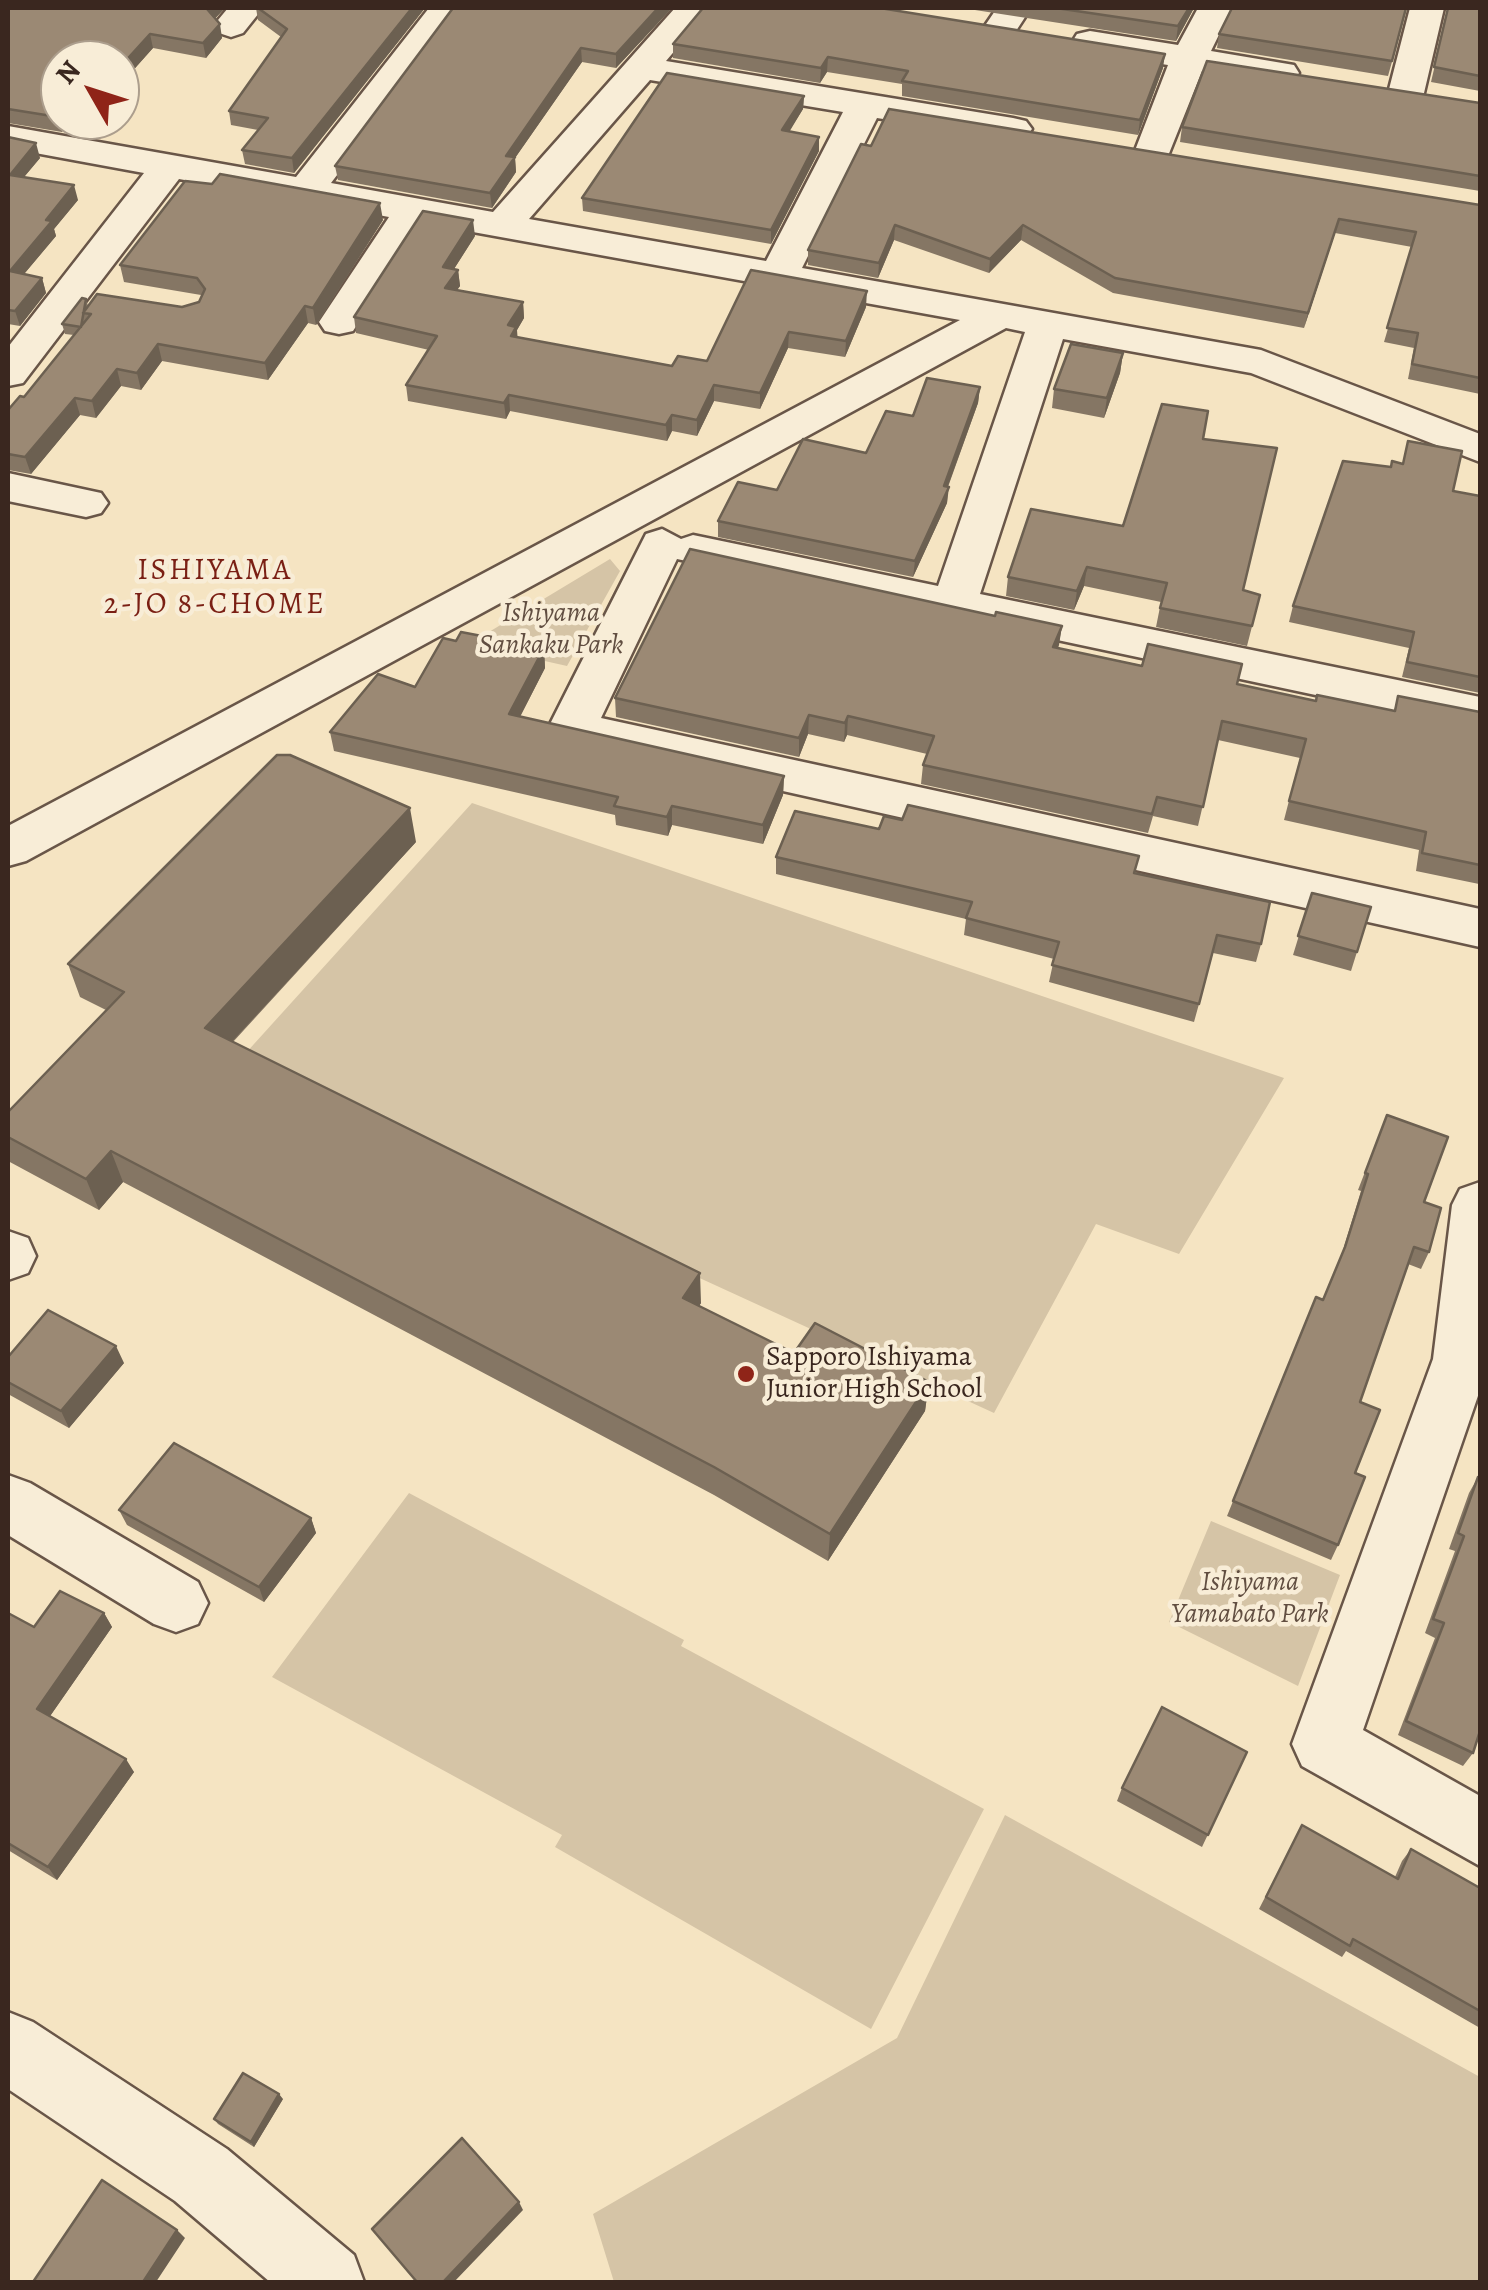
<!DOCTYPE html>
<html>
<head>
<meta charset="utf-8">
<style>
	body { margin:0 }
	#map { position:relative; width:1488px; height:2290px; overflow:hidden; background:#f5e4c2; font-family:Alegreya,serif }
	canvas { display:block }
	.frame { position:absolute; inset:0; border:10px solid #3a271f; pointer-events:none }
	.north { position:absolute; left:40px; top:40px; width:100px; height:100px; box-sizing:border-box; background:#f8edd7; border:2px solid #ac9e8d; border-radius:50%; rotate:309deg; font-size:28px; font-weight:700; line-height:40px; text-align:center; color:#3a271f }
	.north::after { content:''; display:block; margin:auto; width:35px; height:45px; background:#8f2418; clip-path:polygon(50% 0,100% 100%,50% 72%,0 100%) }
</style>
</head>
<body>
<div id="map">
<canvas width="1488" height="2290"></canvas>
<div class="frame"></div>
<div class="north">N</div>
</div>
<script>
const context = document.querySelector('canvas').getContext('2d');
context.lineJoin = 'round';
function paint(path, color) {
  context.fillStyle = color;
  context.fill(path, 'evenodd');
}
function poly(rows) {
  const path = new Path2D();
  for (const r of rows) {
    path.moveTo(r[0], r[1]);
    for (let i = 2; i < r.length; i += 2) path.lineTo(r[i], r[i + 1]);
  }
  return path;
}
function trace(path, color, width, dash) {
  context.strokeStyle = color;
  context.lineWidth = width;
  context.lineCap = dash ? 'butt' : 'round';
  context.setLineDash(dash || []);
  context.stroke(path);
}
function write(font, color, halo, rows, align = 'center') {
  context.font = font + ' Alegreya,serif';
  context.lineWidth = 9;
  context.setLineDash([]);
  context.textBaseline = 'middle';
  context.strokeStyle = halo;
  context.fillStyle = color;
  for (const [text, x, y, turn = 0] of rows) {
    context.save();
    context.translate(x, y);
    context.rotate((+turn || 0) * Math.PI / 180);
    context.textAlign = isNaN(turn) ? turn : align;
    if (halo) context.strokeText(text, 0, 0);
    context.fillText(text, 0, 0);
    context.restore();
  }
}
paint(poly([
	[610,559,620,571,567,666,469,644],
	[472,803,1284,1078,1179,1254,1096,1224,994,1413,235,1065],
	[409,1493,684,1640,681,1646,984,1809,871,2029,555,1847,562,1835,272,1677],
	[1211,1521,1340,1575,1298,1686,1169,1622],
	[1005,1815,1480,2077,1480,2282,614,2282,593,2214,897,2038]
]), '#d5c4a6');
const minor = poly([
	[228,8,263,8,243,33,231,37,219,33,213,26,228,8],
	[429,8,464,8,331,183,493,212,675,8,711,8,666,61,1013,118,1026,121,1032,129,1026,137,1013,140,877,118,802,268,1261,350,1480,434,1480,462,1251,373,1063,339,980,594,1480,697,1480,730,677,559,601,718,1480,909,1480,947,555,740,548,728,646,534,662,529,681,539,693,535,938,586,1025,332,1006,328,26,861,8,866,8,826,960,320,423,223,353,331,339,334,325,331,319,322,389,217,179,179,23,383,8,386,8,347,144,173,8,148,8,126,296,177,429,8],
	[650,80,843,112,766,261,529,219,650,80],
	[997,8,1031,8,1014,34,1002,38,990,34,984,27,997,8],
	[1198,8,1232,8,1211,51,1294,65,1299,73,1294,81,1281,84,1202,71,1166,161,1140,161,1134,153,1168,65,1090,53,1077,50,1072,42,1077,34,1090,31,1178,45,1198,8],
	[1410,8,1444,8,1424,93,1419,101,1406,104,1393,101,1388,93,1410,8],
	[8,473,101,493,108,503,101,513,86,517,8,501,8,473],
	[1480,1182,1480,1390,1363,1730,1480,1796,1480,1866,1302,1766,1292,1744,1433,1359,1452,1205,1460,1189,1480,1182],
	[8,1231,28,1238,36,1256,28,1273,8,1280,8,1231],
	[8,1475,30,1483,198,1582,208,1603,198,1624,176,1632,154,1624,8,1535,8,1475],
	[8,2012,33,2022,227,2149,354,2255,364,2282,270,2282,175,2201,8,2089,8,2012]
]);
trace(minor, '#695648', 5);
paint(minor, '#f8edd7');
paint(poly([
	[8,8,225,8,215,18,222,38,206,58,153,48,120,85,120,60,60,60,62,132,8,123],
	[256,8,425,8,294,173,245,164,242,150,258,130,231,125,229,111,281,37,258,20],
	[453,8,672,8,616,68,582,62,515,158,516,172,492,208,338,180,335,166],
	[962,8,1194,8,1176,41],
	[1407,8,1388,76,1217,48,1219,34],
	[1447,8,1480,8,1480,91,1431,82,1448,9],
	[673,44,1163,68,1138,135,902,96,902,84,827,72,820,83,673,58],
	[804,96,803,109,789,131,819,137,819,151,771,244,583,211,582,198],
	[1480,103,1480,191,1180,142,1182,127],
	[8,137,40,158,24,177,78,200,54,229,56,236,24,274,42,278,46,293,20,326,8,324],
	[871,146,1480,205,1480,394,1408,379,1414,348,1384,342,1412,247,1335,233,1304,328,1113,293,1021,240,989,273,894,240,878,278,808,265,808,250],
	[383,220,316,325,308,323,268,380,162,361,141,390,121,386,96,418,80,415,31,474,8,470,8,410,24,397,74,335,65,334,62,324,86,299,88,306,182,307,199,302,202,297,201,295,124,282,120,265],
	[475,236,454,269,458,270,460,286,457,290,523,302,524,318,517,330,517,337,672,366,707,361,866,307,845,357,788,348,760,409,714,401,697,436,672,431,667,441,510,411,506,419,408,401,406,385,429,350,356,333,354,317],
	[1123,353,1120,373,1104,418,1052,408,1054,389],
	[980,387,978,403,948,487,947,503,913,577,718,537,718,521,777,490,866,453,913,416],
	[1203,439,1244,590,1260,595,1247,646,1156,627,1161,602,1084,586,1074,610,1006,596,1008,577,1123,526],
	[1453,491,1480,496,1480,693,1402,677,1409,648,1289,622,1293,606],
	[995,616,1062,626,1058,648,1316,701,1394,711,1398,696,1480,712,1479,884,1416,871,1419,850,1284,820,1300,758,1218,740,1198,826,1153,816,1148,833,921,784,923,765,927,754,847,735,844,742,808,734,799,757,616,717,615,698],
	[544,648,545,668,520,717,784,776,783,795,763,844,672,825,668,836,616,825,615,815,334,751,330,732,415,687],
	[879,829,1135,873,1261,944,1256,962,1213,953,1194,1022,1049,982,1054,959,964,935,966,919,776,874,776,857],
	[416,842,233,1042,701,1303,699,1306,794,1353,929,1382,925,1411,828,1561,714,1495,123,1182,99,1210,8,1161,8,1112,106,1010,80,997,68,964],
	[1312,893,1371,907,1351,971,1293,955],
	[1387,1115,1424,1202,1429,1252,1421,1269,1408,1264,1360,1402,1355,1473,1338,1545,1331,1560,1227,1516,1316,1297,1323,1300,1340,1260,1361,1191,1358,1190],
	[8,1357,124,1363,69,1428,8,1394],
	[1478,1477,1473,1753,1463,1766,1398,1735,1435,1638,1425,1633,1455,1551,1449,1549,1469,1493],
	[119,1510,311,1518,316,1533,264,1602,127,1525],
	[8,1613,34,1627,104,1613,112,1627,50,1716,134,1772,57,1880,8,1850],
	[1247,1752,1202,1847,1117,1801,1122,1788],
	[1302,1825,1395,1877,1402,1861,1411,1849,1480,1888,1480,2028,1346,1951,1342,1957,1259,1909],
	[283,2099,254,2147,218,2124,214,2119]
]), '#857664');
paint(poly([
	[209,8,225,8,210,24,207,9],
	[412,8,425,8,294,173,292,158],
	[658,8,672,8,616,68,616,54],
	[1189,8,1194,8,1176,41,1178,26],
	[220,24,222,38,206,58,203,43],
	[150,34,153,48,120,85,120,67],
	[581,48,582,62,515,158,516,172,492,208,490,193,506,156],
	[1165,54,1163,68,1138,135,1140,120],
	[828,57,827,72,820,83,821,68],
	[804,96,803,109,782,144,782,130],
	[60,115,60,120,72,120,62,132,58,117],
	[819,137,819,151,771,244,771,230],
	[36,143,40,158,14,189,10,175],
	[74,185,78,200,54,229,56,236,14,286,10,271,46,220],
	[380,203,383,220,316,325,313,308],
	[1339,219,1335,233,1304,328,1308,313],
	[473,220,475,236,445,283,443,267],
	[895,225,894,240,878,278,879,263],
	[1023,225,1021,240,989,273,990,259],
	[458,270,460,286,447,304,445,288],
	[42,278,46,293,20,326,15,311],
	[867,291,866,307,845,357,846,341],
	[523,302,524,318,517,330,518,343,512,352,508,325],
	[305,306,308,323,268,380,265,363],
	[789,332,788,348,760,409,760,393],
	[158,344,162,361,141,390,137,373],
	[1123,353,1120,373,1104,418,1107,398],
	[117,369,121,386,96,418,92,401],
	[714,385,714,401,697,436,697,420],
	[980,387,978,403,945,494,949,487,947,503,913,577,915,561,944,486],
	[509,395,510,411,506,419,504,403],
	[75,398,80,415,31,474,25,457],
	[672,415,672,431,667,441,666,425],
	[1087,567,1084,586,1074,610,1077,591],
	[1062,626,1059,645,1050,666,1053,647],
	[544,648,545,668,511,734,509,714],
	[809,715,808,734,799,757,799,738],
	[848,716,847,735,844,742,845,723],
	[784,776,783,795,763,844,763,825],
	[672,806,672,825,668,836,667,817],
	[410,808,416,842,215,1060,205,1028],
	[111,1151,123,1182,99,1210,86,1179],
	[700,1273,701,1303,685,1328,683,1298],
	[116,1346,124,1363,69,1428,61,1411],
	[929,1382,925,1411,828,1561,830,1534],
	[311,1518,316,1533,264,1602,259,1587],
	[104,1613,112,1627,46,1722,37,1709],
	[126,1759,134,1772,57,1880,48,1867],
	[279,2094,283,2099,254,2147,251,2142],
	[519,2202,523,2210,454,2282,443,2282],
	[177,2230,185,2238,156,2282,143,2282]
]), '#6c6051');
const building = poly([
	[8,8,209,8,207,9,220,24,203,43,150,34,120,67,120,60,60,60,60,115,58,117,8,109,8,8],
	[258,8,412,8,292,158,242,150,268,118,229,111,287,29,258,8],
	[453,8,658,8,616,54,581,48,506,156,515,157,490,193,335,166,453,8],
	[703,8,880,8,1165,54,1140,120,902,81,908,71,828,57,821,68,673,44,703,8],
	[1056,8,1189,8,1178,26,1056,8],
	[1232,8,1406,8,1392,61,1219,34,1232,8],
	[1448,8,1480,8,1480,76,1434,67,1448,8],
	[1207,61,1480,103,1480,176,1182,127,1207,61],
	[667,73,804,96,782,130,819,137,771,230,582,198,667,73],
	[889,109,1480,205,1480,378,1412,364,1418,333,1387,328,1416,232,1339,219,1308,313,1115,278,1023,225,990,259,895,225,879,263,808,250,861,144,871,146,889,109],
	[8,137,36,143,10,175,74,185,46,220,52,221,10,271,42,278,15,311,8,310,8,137],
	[220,174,380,203,313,308,305,306,265,363,158,344,137,373,117,369,92,401,75,398,25,457,8,454,8,410,20,396,24,397,91,314,83,313,97,294,182,307,199,302,205,289,197,278,120,265,185,181,212,184,220,174],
	[423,211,473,220,443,267,458,270,445,288,523,302,508,325,516,327,511,336,672,366,678,356,707,361,751,270,867,291,846,341,789,332,760,393,714,385,697,420,672,415,666,425,509,395,504,403,406,385,437,336,354,317,423,211],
	[82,298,86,299,81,327,62,324,82,298],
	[1071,344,1123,353,1107,398,1054,389,1071,344],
	[927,378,980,387,944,486,949,487,915,561,718,521,738,482,777,490,803,439,866,453,886,411,913,416,927,378],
	[1162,404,1208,411,1203,439,1277,448,1243,590,1260,595,1252,626,1160,608,1167,583,1087,567,1077,591,1008,577,1031,509,1123,526,1162,404],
	[1408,441,1462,451,1453,491,1480,496,1480,677,1407,662,1414,632,1293,606,1343,461,1391,467,1392,461,1403,464,1408,441],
	[690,549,995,616,996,612,1062,626,1053,647,1142,666,1148,644,1242,664,1237,684,1316,701,1317,695,1395,711,1398,696,1480,712,1480,865,1422,853,1426,832,1289,801,1306,739,1222,721,1203,807,1157,797,1152,814,923,765,934,736,848,716,845,723,809,715,799,738,615,698,690,549],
	[461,632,544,648,509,714,784,776,763,825,672,806,667,817,614,806,618,797,330,732,378,674,415,687,443,638,456,641,461,632],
	[277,755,290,755,410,808,205,1028,700,1273,683,1298,794,1353,815,1323,929,1382,830,1534,714,1467,111,1151,86,1179,8,1137,8,1112,124,992,68,964,277,755],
	[908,805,1139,856,1134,873,1270,902,1261,944,1217,935,1199,1004,1052,965,1059,942,966,918,972,902,776,857,795,811,879,829,884,816,902,820,908,805],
	[1312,893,1371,907,1357,952,1298,936,1312,893],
	[1387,1115,1448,1137,1424,1202,1441,1208,1429,1252,1414,1247,1360,1402,1380,1410,1355,1473,1365,1477,1338,1545,1233,1501,1316,1297,1323,1300,1345,1247,1368,1174,1365,1173,1387,1115],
	[48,1310,116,1346,61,1411,8,1382,8,1357,48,1310],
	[174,1443,311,1518,259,1587,119,1510,174,1443],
	[1478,1477,1480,1478,1480,1731,1473,1753,1406,1721,1444,1623,1433,1619,1464,1536,1458,1533,1478,1477],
	[60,1591,104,1613,37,1709,126,1759,48,1867,8,1843,8,1613,34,1627,60,1591],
	[1162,1707,1247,1752,1208,1835,1122,1788,1162,1707],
	[1302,1825,1398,1879,1411,1849,1480,1888,1480,2011,1353,1939,1350,1946,1266,1897,1302,1825],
	[243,2073,279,2094,251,2142,214,2119,243,2073],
	[462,2138,519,2202,443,2282,417,2282,372,2229,462,2138],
	[102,2180,177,2230,143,2282,33,2282,102,2180]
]);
paint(building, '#9b8974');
trace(building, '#6c6051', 2.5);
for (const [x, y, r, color] of [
	[746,1374,10,"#8f2418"]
]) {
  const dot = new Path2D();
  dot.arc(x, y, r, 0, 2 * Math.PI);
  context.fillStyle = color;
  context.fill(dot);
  trace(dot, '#f8edd7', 4);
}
write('italic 28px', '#614e41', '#f8edd7', [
	["Ishiyama",551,614],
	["Sankaku Park",551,646],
	["Ishiyama",1250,1583],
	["Yamabato Park",1250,1615]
]);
write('28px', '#3a271f', '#f8edd7', [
	["Sapporo Ishiyama",766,1358],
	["Junior High School",766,1390]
], 'left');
context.letterSpacing = '2.5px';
write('30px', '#7a1f14', '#f8edd7', [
	["ISHIYAMA",215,572],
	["2-JO 8-CHOME",215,606]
]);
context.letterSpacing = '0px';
</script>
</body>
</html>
